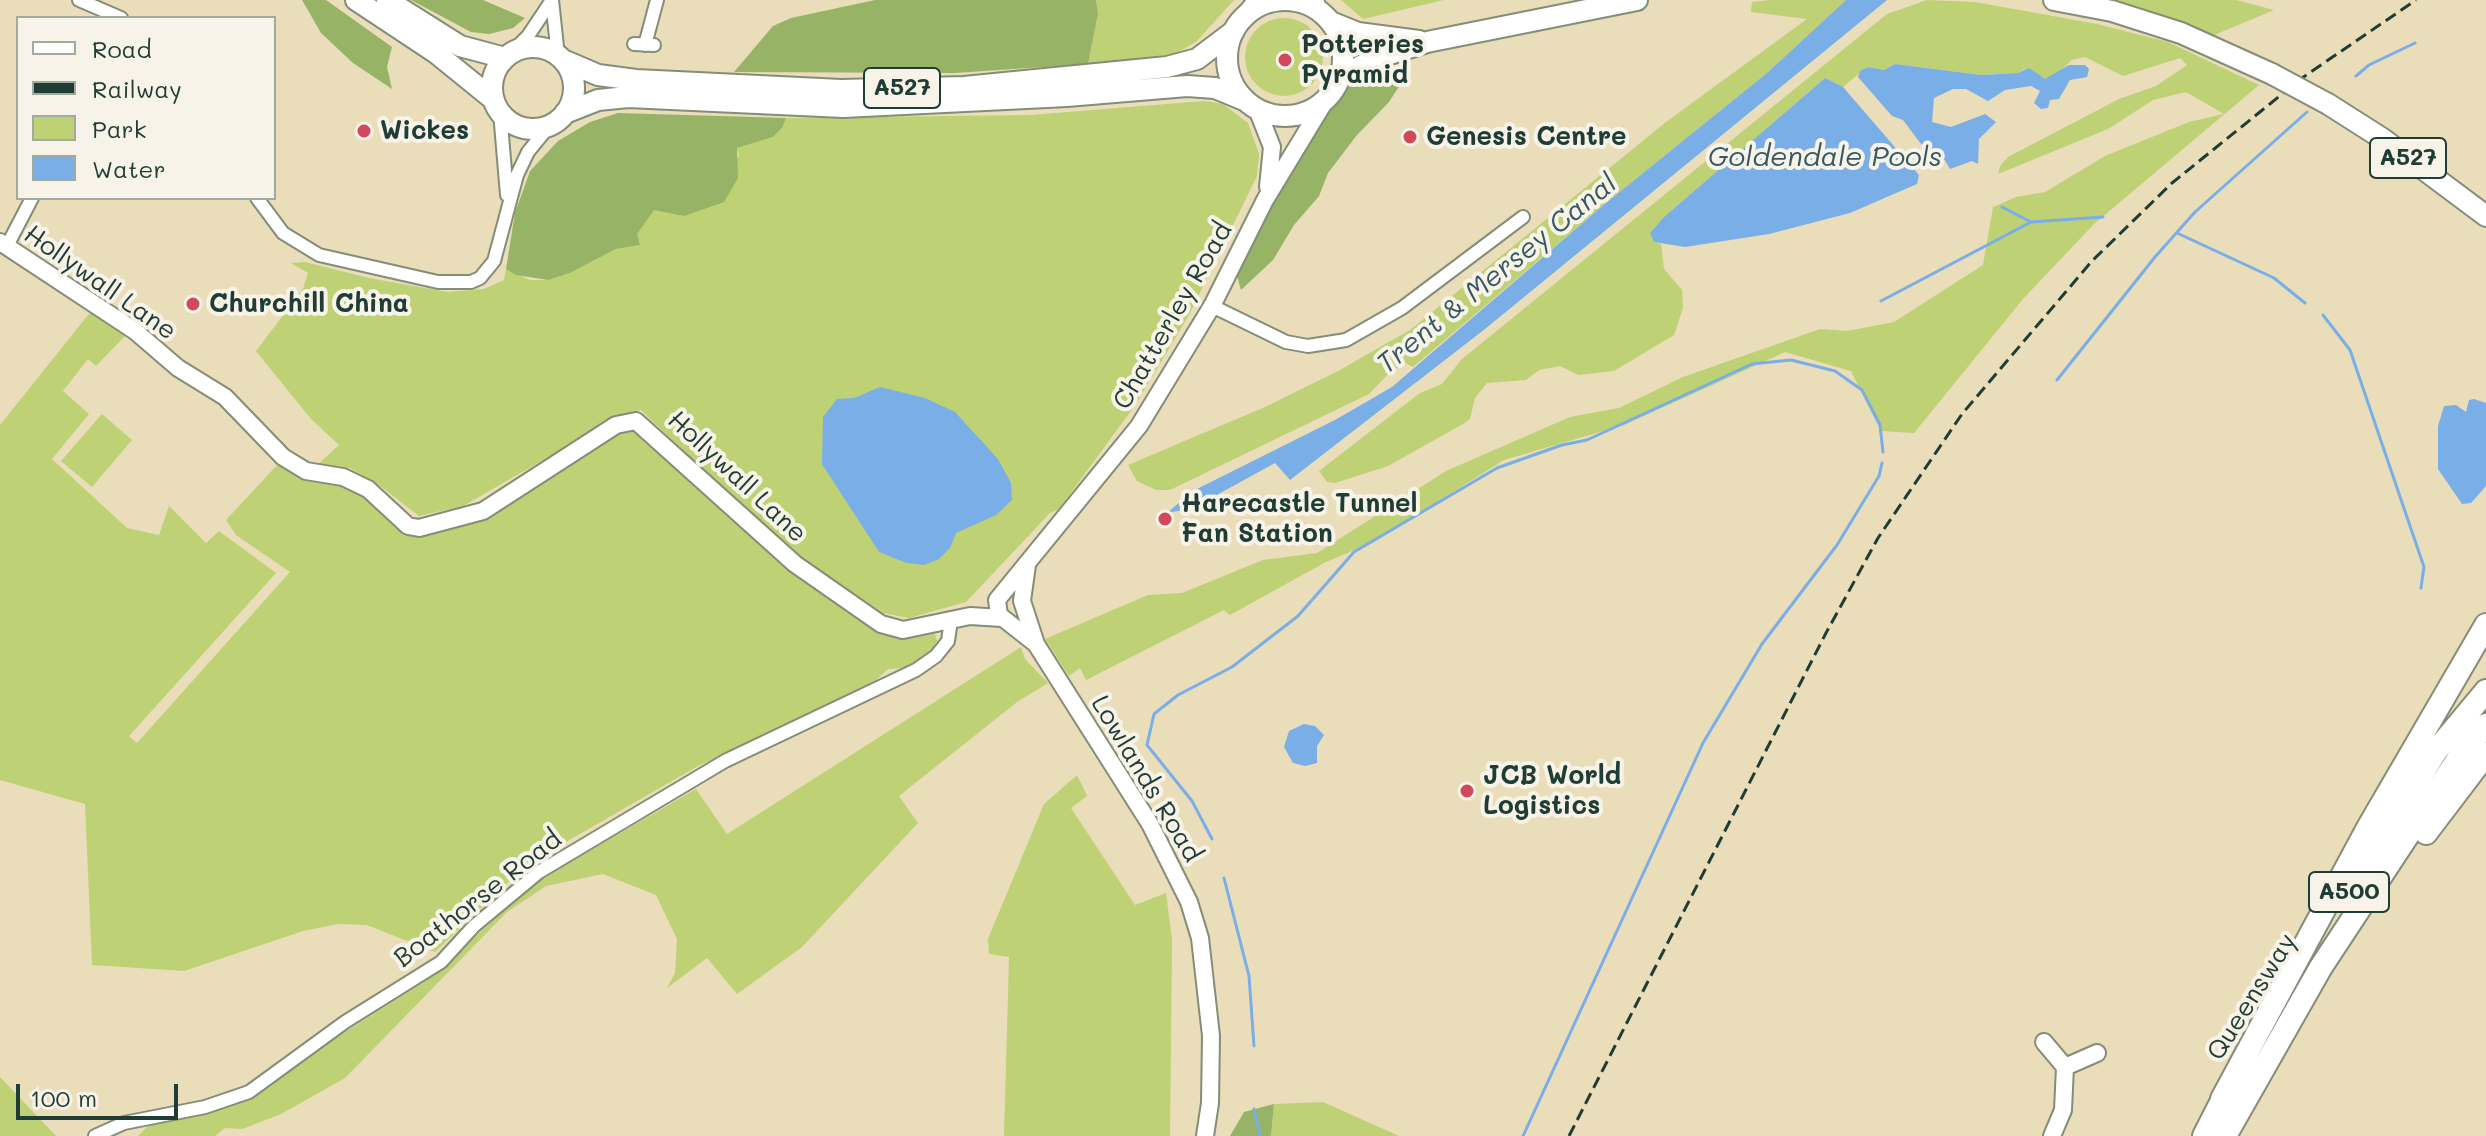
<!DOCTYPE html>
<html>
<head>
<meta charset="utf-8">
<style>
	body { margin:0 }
	#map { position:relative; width:2486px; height:1136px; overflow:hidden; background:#eaddba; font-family:Mali,sans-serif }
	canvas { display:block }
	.legend { position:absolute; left:16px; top:16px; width:260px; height:184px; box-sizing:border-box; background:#f7f3e8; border:2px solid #a1aaa0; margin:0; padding:10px 14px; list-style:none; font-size:24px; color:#1f3d34 }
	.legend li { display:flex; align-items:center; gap:16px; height:40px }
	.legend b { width:40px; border:2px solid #a1aaa0 }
	.scale { position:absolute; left:16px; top:1084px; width:162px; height:36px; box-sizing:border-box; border:4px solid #1f3d34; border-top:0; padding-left:10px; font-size:24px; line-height:28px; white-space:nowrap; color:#1f3d34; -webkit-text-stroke:6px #f7f3e8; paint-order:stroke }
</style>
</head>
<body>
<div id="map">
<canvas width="2486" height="1136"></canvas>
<ul class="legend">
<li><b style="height:10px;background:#fff"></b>Road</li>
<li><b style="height:10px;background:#1f3d34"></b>Railway</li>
<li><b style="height:22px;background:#bed175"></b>Park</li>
<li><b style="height:22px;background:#79aee7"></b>Water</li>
</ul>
<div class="scale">100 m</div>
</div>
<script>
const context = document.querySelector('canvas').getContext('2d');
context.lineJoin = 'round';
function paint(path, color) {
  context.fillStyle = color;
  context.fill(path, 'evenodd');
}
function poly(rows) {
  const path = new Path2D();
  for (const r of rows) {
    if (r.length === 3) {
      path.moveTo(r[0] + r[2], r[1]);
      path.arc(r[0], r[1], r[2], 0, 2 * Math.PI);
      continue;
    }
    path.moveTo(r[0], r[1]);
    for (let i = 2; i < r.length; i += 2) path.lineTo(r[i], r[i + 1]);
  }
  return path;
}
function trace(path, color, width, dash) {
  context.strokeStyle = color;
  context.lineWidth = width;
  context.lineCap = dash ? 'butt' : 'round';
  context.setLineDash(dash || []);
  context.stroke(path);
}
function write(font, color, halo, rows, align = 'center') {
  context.font = font + ' Mali,sans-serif';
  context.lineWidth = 8;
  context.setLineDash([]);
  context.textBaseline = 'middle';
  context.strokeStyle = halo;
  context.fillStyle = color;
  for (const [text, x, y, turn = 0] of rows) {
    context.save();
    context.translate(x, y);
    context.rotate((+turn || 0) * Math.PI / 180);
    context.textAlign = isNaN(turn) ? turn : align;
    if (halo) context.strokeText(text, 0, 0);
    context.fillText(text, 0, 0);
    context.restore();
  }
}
paint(poly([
	[1096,0,1234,0,1197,41,1184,49,1172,54,1088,64,1098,14],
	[1341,0,1444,0,1363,19],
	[1771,0,1846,0,1767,73,1606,203,1413,367,1405,363,1391,371,1369,394,1170,490,1156,490,1137,481,1128,465,1265,407,1338,371,1410,330,1666,122,1807,19,1751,12,1752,2],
	[1927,0,1975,2,2097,24,2168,42,2259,85,2094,224,2023,299,1914,433,1881,431,1851,371,1785,352,1624,425,1504,460,1373,542,1324,563,1230,615,1224,610,1086,680,1080,668,1069,676,1045,639,1148,595,1182,593,1263,560,1317,553,1446,471,1570,417,1619,408,1683,377,1820,329,1847,331,1894,322,1983,265,1993,207,2016,197,2045,192,2105,156,2189,122,2224,114,2186,92,2153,100,2108,129,1998,174,2000,166,2008,157,2119,99,2156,86,2187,65,2180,58,2123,76,2085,57,2072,60,2055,76,2045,79,2024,69,2019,73,1981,75,1895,64,1884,70,1867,67,1843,87,1825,78,1664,217,1650,233,1654,242,1661,244,1664,269,1682,290,1683,308,1674,335,1614,371,1578,375,1560,366,1539,370,1526,380,1487,383,1475,398,1470,419,1463,424,1388,466,1335,483,1327,482,1319,471,1420,393,1442,384,1462,359,1887,14],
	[2101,0,2236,0,2274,10,2212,36],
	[1284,57,39],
	[1204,101,1223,104,1248,123,1259,154,1257,176,1189,315,1136,404,1059,509,1050,513,966,602,909,618,883,613,778,542,641,410,611,421,463,506,419,516,379,485,350,468,313,469,339,445,311,419,256,351,303,289,308,273,291,263,305,262,369,278,447,292,484,289,504,280,506,269,530,280,548,280,570,273,616,249,640,245,636,234,654,209,684,216,739,156,737,148,773,137,782,128,786,118,1031,115],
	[92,310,129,332,96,366,88,359,63,391,89,414,52,459,127,528,159,535,169,506,206,543,219,531,276,573,129,736,137,743,290,572,236,535,226,520,280,462,368,496,393,520,455,523,612,432,642,429,839,607,878,632,914,637,935,634,937,641,932,650,907,668,888,669,864,691,698,766,552,850,507,883,435,952,367,925,338,924,303,931,184,971,92,965,85,804,0,780,0,425],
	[102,414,132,440,92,487,61,461],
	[1021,647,1025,659,1048,683,1017,702,899,796,918,823,802,947,737,994,707,958,667,988,675,973,677,939,656,895,603,874,546,886,507,912,345,1078,281,1114,242,1129,225,1128,215,1136,138,1136,149,1125,195,1115,262,1092,315,1051,426,981,536,882,696,789,727,834],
	[1077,775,1087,796,1071,808,1135,905,1166,893,1172,939,1170,1136,1004,1136,1009,957,989,954,988,939,1044,804],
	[0,1077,56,1136,0,1136],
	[1323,1102,1399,1136,1271,1136,1274,1104]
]), '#bed175');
paint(poly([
	[302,0,326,0,392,47,387,67,392,89,353,63,321,33],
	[411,0,483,0,525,18,513,28,489,34,471,32],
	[875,0,1096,0,1098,14,1088,64,955,73,734,72,773,26,791,18],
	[1409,71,1389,102,1357,135,1328,173,1319,196,1294,225,1273,260,1241,290,1237,276,1276,198,1320,123,1350,85,1377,75],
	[618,113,786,118,782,128,773,137,737,148,738,178,724,202,684,216,654,210,637,234,640,245,616,249,570,273,548,280,516,275,506,269,515,213,530,171,558,141,590,122],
	[1274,1104,1271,1136,1230,1136,1244,1112]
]), '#96b366');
paint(poly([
	[1846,0,1887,0,1485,329,1290,480,1275,463,1193,508,1167,513,1193,491,1335,420,1392,387,1606,203,1767,73],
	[1895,64,1981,75,2018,73,2029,68,2045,79,2069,65,2085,65,2089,69,2087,77,2070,80,2059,99,2050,100,2048,108,2041,109,2034,103,2040,91,2031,86,2005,90,1988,101,1966,89,1953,89,1934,98,1932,122,1951,127,1985,114,1996,122,1979,139,1978,164,1972,161,1950,169,1941,154,1921,144,1903,120,1892,116,1858,77,1860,71,1868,67,1884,70],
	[1825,78,1843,87,1919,175,1917,184,1850,213,1769,234,1685,247,1654,242,1650,233,1664,217],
	[880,387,925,398,955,412,998,459,1011,483,1012,500,996,515,956,533,950,548,939,559,924,565,907,563,879,552,822,464,823,417,837,399,854,398],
	[2474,399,2486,403,2486,486,2471,503,2462,504,2438,469,2438,426,2444,406,2456,405,2466,412,2469,400],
	[1304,724,1315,726,1324,735,1317,746,1317,763,1305,766,1293,763,1284,747,1289,731]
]), '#79aee7');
trace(poly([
	[2356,76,2369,65,2415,43],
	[2002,207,2031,222],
	[2177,233,2274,278,2305,303],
	[1881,301,2031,222,2103,217],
	[2323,315,2350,350,2424,567,2421,588],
	[2057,380,2155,257,2195,212,2307,112],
	[1212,839,1192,801,1147,745,1154,714,1178,695,1232,667,1298,616,1354,552,1497,468,1562,445,1587,440,1752,364,1791,360,1835,371,1862,390,1880,425,1883,452],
	[1224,878,1249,976,1254,1046],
	[1254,1109,1260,1136],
	[1523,1136,1703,743,1762,644,1837,545,1879,476,1882,463]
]), '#79aee7', 3);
const minor = poly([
	[79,0,121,18],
	[552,0,558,56],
	[634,44,654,45],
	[645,45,657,0],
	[512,52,528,36,552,0],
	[500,112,507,195],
	[257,198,283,233,319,255,438,282,471,282,480,278,494,261,517,175,528,152,550,125],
	[7,246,32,198],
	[1212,306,1286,342,1308,346,1346,340,1402,308,1523,217],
	[95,1136,124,1123,205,1107,249,1092,345,1022,441,962,474,926,539,872,725,761,916,670,936,656,948,641,951,620]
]);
const tertiary = poly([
	[1315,0,1319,11],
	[1242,19,1256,0],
	[1257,109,1272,147,1268,187],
	[0,242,135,331,178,368,225,397,283,457,306,471,343,477,368,489,408,526,419,528,483,511,616,425,636,421,795,564,881,624,903,630,970,616,1002,618],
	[1027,565,1022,601,1036,644,1150,824,1189,902,1200,938,1211,1036,1210,1103,1205,1136],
	[1036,644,999,615,997,600,1139,426,1212,306,1265,200,1325,101],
	[2044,1042,2065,1067,2063,1110,2052,1136],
	[2065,1067,2097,1053]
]);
const primary = poly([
	[356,0,436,53,494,100],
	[387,0,460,46,505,58],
	[2054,0,2112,11,2181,33,2272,74],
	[1285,58,58],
	[1331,22,1358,33,1419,41],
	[533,88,41],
	[563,60,598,75,636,80,841,90,964,87,1167,67,1197,59,1234,31],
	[1340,77,1374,59,1427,42,1637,0],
	[2328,104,2383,139,2486,216],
	[565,113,598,100,628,97,843,107,1067,96,1187,86,1215,88,1244,100]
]);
const trunk = poly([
	[2426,833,2486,754],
	[2348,894,2436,751,2486,691],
	[2222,1099,2369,826,2486,625],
	[2204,1136,2229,1087],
	[2225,1136,2321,967,2458,759,2486,725]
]);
trace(minor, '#848d77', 16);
trace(tertiary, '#848d77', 20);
trace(primary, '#848d77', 24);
trace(trunk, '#848d77', 26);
trace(minor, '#fff', 12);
trace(tertiary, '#fff', 16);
trace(primary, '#fff', 20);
trace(trunk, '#fff', 22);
trace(poly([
	[1569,1136,1826,633,1878,538,1962,414,2092,261,2172,183,2302,78,2416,0]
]), '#1f3d34', 3, [12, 6]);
const primaryBridge = poly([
	[2272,74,2328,104]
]);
trace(primaryBridge, '#848d77', 24, []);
trace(primaryBridge, '#fff', 20);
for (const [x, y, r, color] of [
	[1285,60,8,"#d1495b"],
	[364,131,8,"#d1495b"],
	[1410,137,8,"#d1495b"],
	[193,304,8,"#d1495b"],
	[1165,519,8,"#d1495b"],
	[1467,791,8,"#d1495b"]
]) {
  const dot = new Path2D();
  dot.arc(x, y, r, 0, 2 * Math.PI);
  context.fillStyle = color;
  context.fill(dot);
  trace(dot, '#f7f3e8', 3);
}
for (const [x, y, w] of [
	[902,88,76],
	[2408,158,76],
	[2349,892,80]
]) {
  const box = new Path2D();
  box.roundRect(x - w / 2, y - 20, w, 40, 6);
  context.fillStyle = '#f7f3e8';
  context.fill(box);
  trace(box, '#1f3d34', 2);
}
write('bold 24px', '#1f3d34', null, [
	["A527",902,88],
	["A527",2408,158],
	["A500",2349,892]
]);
write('bold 26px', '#1f3d34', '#f7f3e8', [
	["Potteries",1301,45],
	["Pyramid",1301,75],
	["Wickes",380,131],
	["Genesis Centre",1426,137],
	["Churchill China",209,304],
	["Harecastle Tunnel",1181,504],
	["Fan Station",1181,534],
	["JCB World",1483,776],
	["Logistics",1483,806]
], 'left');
write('26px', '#1f3d34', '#f7f3e8', [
	["Hollywall Lane",100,283,35],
	["Chatterley Road",1173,316,-60],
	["Hollywall Lane",737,477,43],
	["Lowlands Road",1146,779,59],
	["Boathorse Road",478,899,-38],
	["Queensway",2252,997,-58]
]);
write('italic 28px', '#365961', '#f7f3e8', [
	["Goldendale Pools",1825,157],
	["Trent & Mersey Canal",1497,274,-39]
]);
</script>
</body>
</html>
